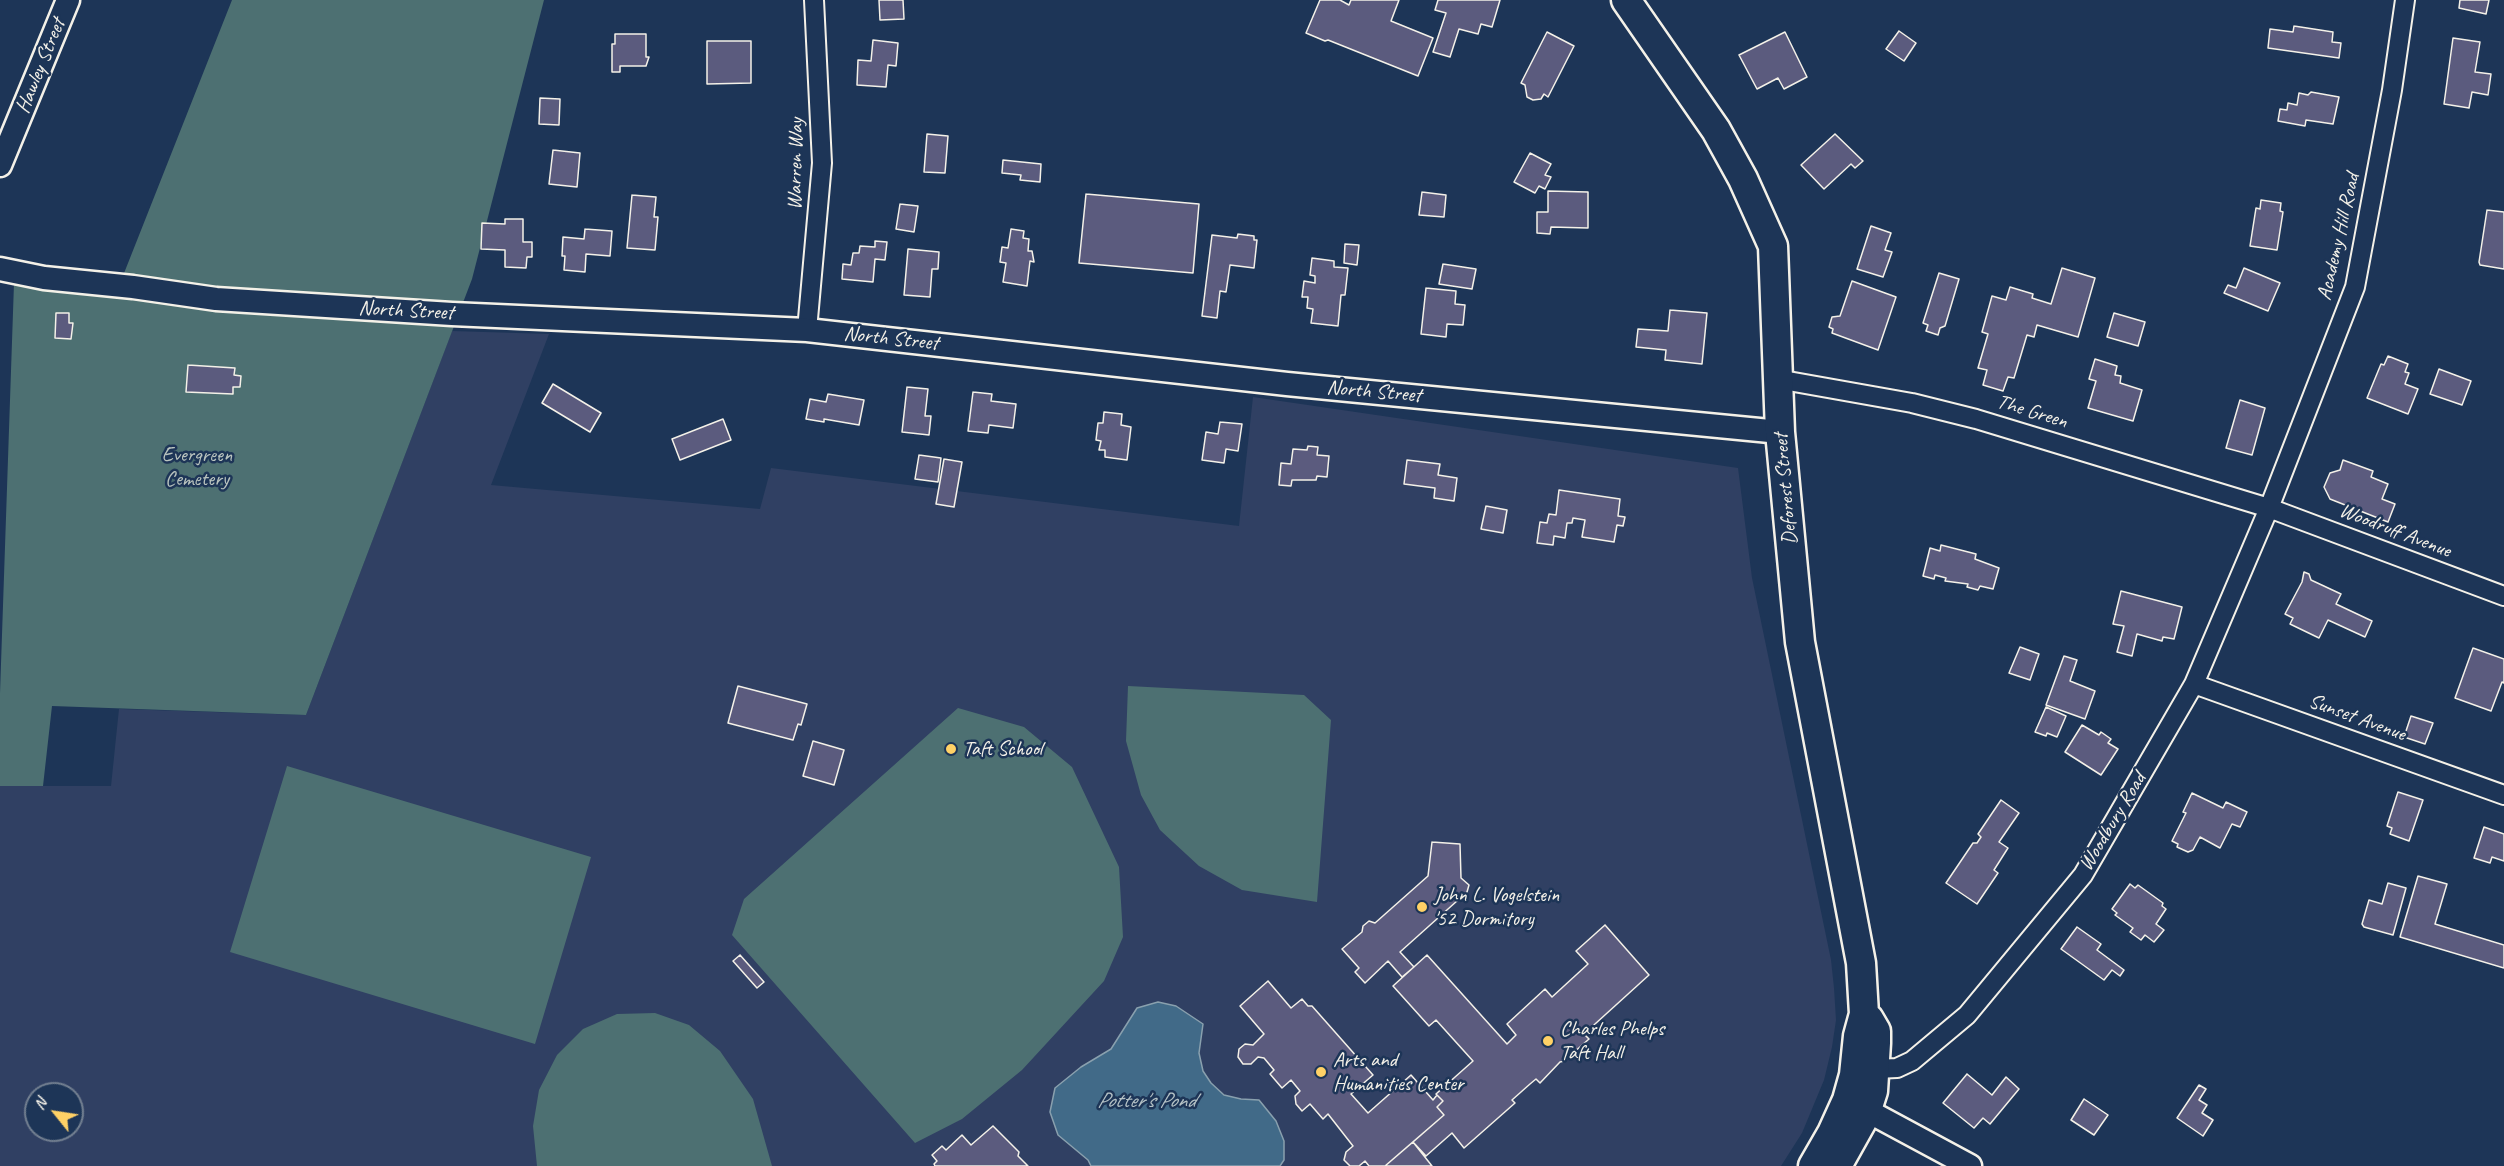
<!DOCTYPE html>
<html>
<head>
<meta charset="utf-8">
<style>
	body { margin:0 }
	#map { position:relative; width:2504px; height:1166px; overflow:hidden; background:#1d3557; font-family:Caveat,sans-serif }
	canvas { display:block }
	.north { position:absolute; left:24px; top:1082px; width:60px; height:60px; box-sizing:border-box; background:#1d3557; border:2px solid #738091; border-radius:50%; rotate:300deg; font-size:16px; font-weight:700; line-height:24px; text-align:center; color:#f4f1e8 }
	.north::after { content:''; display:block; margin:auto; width:21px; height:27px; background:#ffd166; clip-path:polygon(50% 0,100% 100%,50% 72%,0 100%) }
</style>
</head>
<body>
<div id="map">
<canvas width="2504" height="1166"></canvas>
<div class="north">N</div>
</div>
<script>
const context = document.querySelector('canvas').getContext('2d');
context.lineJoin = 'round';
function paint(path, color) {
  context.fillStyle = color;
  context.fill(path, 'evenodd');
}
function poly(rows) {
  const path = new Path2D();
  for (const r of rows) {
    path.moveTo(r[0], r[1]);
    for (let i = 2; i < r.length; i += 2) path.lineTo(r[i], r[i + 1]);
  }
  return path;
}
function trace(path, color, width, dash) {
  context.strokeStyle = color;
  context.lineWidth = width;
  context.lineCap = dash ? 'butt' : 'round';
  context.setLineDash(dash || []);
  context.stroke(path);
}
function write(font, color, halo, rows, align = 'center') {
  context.font = font + ' Caveat,sans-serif';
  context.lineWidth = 5;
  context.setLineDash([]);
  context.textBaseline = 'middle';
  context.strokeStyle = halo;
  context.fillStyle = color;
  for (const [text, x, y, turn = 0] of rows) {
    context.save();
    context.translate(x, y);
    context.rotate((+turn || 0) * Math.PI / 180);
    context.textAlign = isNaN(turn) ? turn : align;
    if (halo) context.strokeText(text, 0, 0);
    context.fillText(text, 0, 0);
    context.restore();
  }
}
paint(poly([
	[452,331,549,334,491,485,760,509,771,468,1239,526,1253,397,1738,468,1752,578,1831,960,1834,988,1836,1020,1832,1047,1824,1080,1802,1133,1781,1166,0,1166,0,786,111,786,119,709,306,715],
	[36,1094,72,1094,72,1130,36,1130]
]), '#304063');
paint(poly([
	[232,0,544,0,472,279,306,715,52,706,43,786,0,786,0,693,14,283,115,296],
	[1128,686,1304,695,1331,720,1317,902,1242,890,1199,866,1160,830,1141,795,1126,741],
	[958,708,1024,727,1072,767,1119,867,1123,937,1104,981,1022,1070,962,1119,915,1143,732,935,744,899],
	[287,766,591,857,535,1044,230,952],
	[655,1013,689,1025,720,1051,753,1099,772,1166,537,1166,533,1126,539,1090,557,1055,583,1029,617,1014]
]), '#4d7072');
const water = poly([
	[1158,1002,1176,1006,1203,1024,1199,1053,1203,1071,1211,1083,1224,1095,1241,1099,1259,1100,1276,1121,1284,1141,1284,1160,1280,1166,1091,1166,1088,1160,1058,1135,1050,1112,1055,1088,1081,1067,1111,1049,1137,1008,1158,1002]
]);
paint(water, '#416a88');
trace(water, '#89a0ae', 1.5);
const building = poly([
	[879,0,903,0,904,19,880,20,879,0],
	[1320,0,1340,0,1349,5,1351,0,1399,0,1391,21,1433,38,1418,76,1328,40,1325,41,1306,33,1320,0],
	[1438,0,1500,0,1492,27,1481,24,1478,34,1459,29,1450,57,1433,52,1446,13,1435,10,1438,0],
	[2460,0,2489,0,2486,14,2459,8,2460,0],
	[2294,26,2333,32,2332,42,2341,43,2339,58,2268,48,2270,29,2293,32,2294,26],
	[1899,31,1916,43,1904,61,1886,49,1899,31],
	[1547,32,1574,46,1548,97,1544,94,1541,99,1533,100,1527,97,1525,85,1521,83,1547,32],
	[1785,32,1807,77,1784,89,1778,78,1757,89,1739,55,1785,32],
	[615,34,646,34,646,57,649,57,646,66,620,66,620,72,612,72,612,44,615,44,615,34],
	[2453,38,2480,42,2475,72,2491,74,2488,95,2472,92,2469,108,2444,104,2453,38],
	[873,40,898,43,896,66,888,65,886,87,857,85,858,60,871,61,873,40],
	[707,41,751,41,751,83,707,84,707,41],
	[2311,92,2339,97,2333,124,2306,120,2305,126,2278,121,2280,109,2287,110,2288,103,2297,105,2299,93,2308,95,2311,92],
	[540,98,560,99,559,125,539,124,540,98],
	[927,134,948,136,945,173,924,172,927,134],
	[1835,134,1863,161,1855,168,1851,164,1824,189,1801,165,1835,134],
	[553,150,580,153,577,187,549,184,553,150],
	[1530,153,1551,164,1545,175,1551,177,1545,189,1539,186,1535,193,1514,182,1530,153],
	[1003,160,1041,164,1040,182,1020,180,1021,175,1002,173,1003,160],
	[1548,191,1588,192,1588,228,1551,227,1550,234,1537,233,1537,212,1548,212,1548,191],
	[1422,192,1446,195,1444,217,1419,215,1422,192],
	[1086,194,1199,204,1193,273,1079,263,1086,194],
	[632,195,656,197,654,217,658,217,655,250,627,248,632,195],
	[2261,200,2281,203,2280,211,2283,212,2277,250,2250,246,2256,208,2260,209,2261,200],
	[900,204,918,206,914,232,896,229,900,204],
	[2487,210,2504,212,2504,269,2480,265,2479,262,2487,210],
	[505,219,523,219,523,242,532,242,532,257,527,257,526,268,505,267,505,250,481,249,482,223,505,224,505,219],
	[1871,226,1891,233,1885,250,1892,252,1883,277,1857,269,1871,226],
	[585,229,612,231,610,256,586,254,585,272,564,270,565,256,562,256,563,237,584,239,585,229],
	[1011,229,1024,231,1023,238,1029,239,1028,251,1032,251,1034,262,1030,261,1027,286,1003,282,1006,263,1000,262,1002,247,1008,248,1011,229],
	[1238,234,1254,236,1254,240,1257,240,1254,268,1230,265,1226,292,1220,291,1217,318,1202,316,1212,235,1237,238,1238,234],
	[875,241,887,242,885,260,875,259,873,282,842,279,843,264,851,265,853,253,859,253,860,246,875,247,875,241],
	[1345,244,1359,245,1357,265,1344,263,1345,244],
	[908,249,939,252,938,269,932,269,930,297,904,295,908,249],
	[1312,258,1334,261,1334,267,1348,268,1345,295,1341,295,1338,326,1311,323,1313,309,1307,308,1308,297,1302,297,1304,281,1315,283,1315,276,1310,275,1312,258],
	[1443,264,1476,269,1472,289,1439,284,1443,264],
	[2062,268,2095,278,2078,337,2037,325,2034,337,2027,335,2014,378,2008,377,2003,391,1983,385,1987,370,1978,368,1988,334,1982,332,1992,296,2006,300,2010,287,2033,294,2032,298,2051,304,2062,268],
	[2244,268,2280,283,2268,311,2224,293,2228,285,2236,288,2244,268],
	[1939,273,1959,279,1945,326,1940,328,1938,335,1926,331,1928,325,1923,323,1939,273],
	[1852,281,1896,297,1878,350,1832,333,1833,329,1829,327,1832,317,1840,316,1852,281],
	[1426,288,1456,291,1455,304,1465,305,1463,325,1447,324,1446,337,1421,334,1426,288],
	[1670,310,1707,313,1702,364,1665,360,1666,350,1636,347,1638,329,1668,331,1670,310],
	[56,313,69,313,69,323,73,323,71,339,55,338,56,313],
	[2114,313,2145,322,2138,346,2107,337,2114,313],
	[2388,356,2408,364,2405,372,2409,373,2405,384,2418,389,2408,414,2367,398,2381,364,2384,365,2388,356],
	[2095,359,2117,366,2115,375,2121,376,2120,383,2142,390,2133,421,2088,408,2096,381,2089,379,2095,359],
	[188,365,235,368,234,375,241,376,240,387,233,387,233,394,186,392,188,365],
	[2439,369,2471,381,2462,405,2430,394,2439,369],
	[553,384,601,413,590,432,542,403,553,384],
	[907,387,928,389,925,416,931,416,929,435,902,432,907,387],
	[973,392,992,394,991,401,1016,404,1013,428,989,425,988,433,968,431,973,392],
	[828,394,864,400,859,425,824,419,824,422,806,419,810,399,826,402,828,394],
	[2240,400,2265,408,2252,455,2226,448,2240,400],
	[1104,412,1122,414,1121,425,1131,427,1127,460,1105,457,1105,450,1099,450,1101,441,1096,440,1098,423,1103,423,1104,412],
	[723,419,731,440,680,460,672,439,723,419],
	[1220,422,1242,424,1238,451,1226,449,1224,463,1202,460,1206,432,1218,434,1220,422],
	[1308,446,1318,447,1317,455,1329,456,1327,477,1317,476,1316,480,1292,480,1291,486,1279,485,1281,463,1291,464,1293,449,1307,450,1308,446],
	[919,455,941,458,938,482,915,479,919,455],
	[944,459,962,462,954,507,936,504,944,459],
	[1407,460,1440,464,1438,475,1457,478,1454,501,1434,498,1435,488,1404,484,1407,460],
	[2343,460,2373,471,2371,477,2388,484,2382,499,2395,504,2388,522,2330,499,2324,487,2330,473,2340,470,2343,460],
	[1559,490,1620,499,1618,516,1625,517,1623,526,1617,525,1614,542,1582,537,1585,520,1573,518,1572,523,1567,523,1565,538,1554,536,1553,545,1537,543,1540,522,1547,523,1549,514,1556,515,1559,490],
	[1486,506,1507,510,1503,533,1481,529,1486,506],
	[1941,545,1976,554,1975,559,1999,568,1993,589,1980,586,1978,590,1967,587,1968,584,1945,581,1946,578,1935,575,1934,579,1923,576,1930,548,1940,551,1941,545],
	[2304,572,2309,574,2311,580,2341,594,2336,604,2372,621,2365,637,2328,620,2319,638,2290,624,2293,618,2285,614,2302,582,2304,572],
	[2121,591,2182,607,2174,639,2163,637,2162,641,2137,634,2132,656,2117,652,2124,626,2113,624,2121,591],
	[2020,647,2039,654,2030,680,2009,673,2020,647],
	[2473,648,2504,659,2504,683,2502,682,2491,711,2455,698,2473,648],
	[2064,656,2077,660,2070,681,2095,691,2085,719,2046,705,2064,656],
	[738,686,807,704,801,725,798,724,793,740,728,723,738,686],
	[2046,707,2066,716,2057,737,2047,733,2046,736,2035,732,2046,707],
	[2411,716,2433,723,2425,744,2404,737,2411,716],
	[2082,725,2099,735,2101,732,2111,739,2108,743,2118,749,2101,775,2065,752,2082,725],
	[813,741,844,750,834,785,803,776,813,741],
	[2398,792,2423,800,2409,841,2390,834,2392,828,2387,826,2398,792],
	[2192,793,2223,808,2226,802,2247,812,2240,827,2232,824,2220,848,2200,837,2193,850,2188,852,2177,847,2178,844,2172,841,2186,813,2183,812,2192,793],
	[2001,800,2019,813,1999,842,2008,848,1994,870,1998,873,1977,904,1946,883,1973,843,1977,843,1981,837,1978,834,2001,800],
	[2484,827,2504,834,2504,861,2492,857,2490,863,2474,858,2484,827],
	[1432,842,1460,844,1461,878,1469,885,1467,892,1400,952,1414,967,1402,977,1388,961,1365,983,1355,972,1359,968,1342,949,1362,932,1363,926,1369,921,1375,923,1428,876,1432,842],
	[2418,876,2447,884,2435,924,2504,945,2504,968,2400,937,2418,876],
	[2388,883,2406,888,2393,935,2364,927,2362,924,2369,900,2382,904,2388,883],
	[2130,884,2135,888,2138,885,2163,903,2162,906,2166,909,2156,924,2164,930,2154,942,2145,935,2141,940,2130,932,2133,928,2115,915,2117,913,2112,909,2130,884],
	[1605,925,1649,975,1584,1034,1589,1039,1564,1061,1560,1062,1540,1083,1536,1079,1530,1084,1512,1100,1515,1103,1464,1148,1452,1133,1426,1156,1413,1142,1444,1115,1437,1107,1443,1101,1436,1094,1473,1061,1436,1020,1429,1026,1393,986,1427,955,1507,1044,1516,1035,1507,1024,1545,989,1552,997,1588,964,1576,951,1605,925],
	[2077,927,2101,944,2097,950,2124,970,2120,976,2112,970,2104,980,2061,949,2077,927],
	[740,955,764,982,757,988,733,961,740,955],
	[1268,981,1291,1008,1302,999,1308,1006,1312,1006,1373,1075,1351,1094,1368,1113,1411,1075,1433,1100,1437,1095,1443,1101,1437,1107,1444,1115,1385,1166,1369,1166,1365,1161,1359,1166,1350,1166,1344,1160,1346,1152,1353,1146,1328,1114,1323,1119,1310,1104,1302,1111,1296,1104,1295,1096,1300,1091,1291,1080,1282,1088,1270,1074,1274,1070,1264,1058,1258,1057,1251,1064,1243,1064,1238,1057,1239,1049,1245,1044,1253,1045,1264,1034,1240,1006,1268,981],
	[1967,1074,1992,1095,2006,1077,2019,1089,1990,1124,1983,1118,1974,1128,1943,1103,1967,1074],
	[2199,1085,2206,1089,2199,1100,2207,1105,2202,1113,2213,1120,2203,1136,2177,1118,2199,1085],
	[2084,1099,2108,1115,2094,1135,2071,1120,2084,1099],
	[993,1126,1019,1152,1018,1156,1028,1166,935,1166,934,1164,937,1161,932,1155,942,1146,946,1150,962,1135,971,1145,993,1126],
	[1413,1142,1432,1166,1385,1166,1413,1142]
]);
paint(building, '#5b5b7e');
trace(building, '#f4f1e8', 1.5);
const minor = poly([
	[807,330,822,163,814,0],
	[1777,379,1912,403,1976,419,2269,508,2504,596],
	[2194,684,2504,795],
	[1876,1069,1897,1068,1912,1061,1967,1015,2083,875,2194,684,2269,508,2355,287,2392,90,2405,0]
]);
const tertiary = poly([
	[0,165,68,0],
	[0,269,44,278,133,287,216,299,452,314,807,330,1287,384,1780,432],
	[1853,1103,1970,1166]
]);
const primary = poly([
	[1626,0,1716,130,1743,179,1773,246,1780,432,1800,642,1861,963,1864,1014,1858,1036,1854,1075,1847,1100,1832,1133,1813,1166],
	[1837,1166,1865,1116,1873,1091,1876,1043,1876,1031,1869,1019]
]);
trace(minor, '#f4f1e8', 22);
trace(tertiary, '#f4f1e8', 27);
trace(primary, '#f4f1e8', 33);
trace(minor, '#1d3557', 18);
trace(tertiary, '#1d3557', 22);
trace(primary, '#1d3557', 28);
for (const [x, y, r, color] of [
	[951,749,6,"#ffd166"],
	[1422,907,6,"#ffd166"],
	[1548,1041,6,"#ffd166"],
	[1321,1072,6,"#ffd166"]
]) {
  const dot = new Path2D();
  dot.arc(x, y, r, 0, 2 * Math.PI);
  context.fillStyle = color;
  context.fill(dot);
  trace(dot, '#1d3557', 2);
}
write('21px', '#f4f1e8', '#1d3557', [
	["Hawley Street",41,66,-68],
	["Warren Way",796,164,-89],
	["Academy Hill Road",2339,237,-77],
	["North Street",406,311,3],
	["North Street",891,339,6],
	["North Street",1374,392,5],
	["The Green",2032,412,17],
	["Deforest Street",1786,489,-95],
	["Woodruff Avenue",2395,531,21],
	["Sunset Avenue",2357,718,20],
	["Woodbury Road",2113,822,-59]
]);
write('21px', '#bac4bf', '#1d3557', [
	["Evergreen",197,455],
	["Cemetery",197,479]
]);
write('21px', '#f4f1e8', '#1d3557', [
	["Taft School",963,749],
	["John L. Vogelstein",1434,895],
	["'52 Dormitory",1434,919],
	["Charles Phelps",1560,1029],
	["Taft Hall",1560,1053],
	["Arts and",1333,1060],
	["Humanities Center",1333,1084]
], 'left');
write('italic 22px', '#b5c2c6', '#1d3557', [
	["Potter's Pond",1146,1101]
]);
</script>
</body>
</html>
